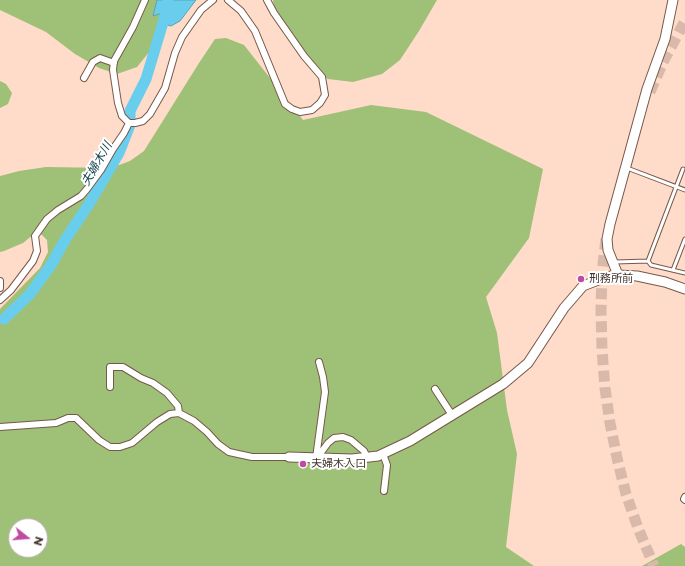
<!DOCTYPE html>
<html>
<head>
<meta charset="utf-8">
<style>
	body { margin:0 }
	#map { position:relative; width:685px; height:566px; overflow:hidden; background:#ffdbc9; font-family:Montserrat,sans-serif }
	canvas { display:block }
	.north { position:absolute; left:8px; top:518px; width:40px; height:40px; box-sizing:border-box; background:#fff; border:1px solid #b4aeab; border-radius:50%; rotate:107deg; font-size:11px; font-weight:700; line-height:16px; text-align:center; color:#43352e }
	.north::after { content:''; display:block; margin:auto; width:14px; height:18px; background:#c14aa1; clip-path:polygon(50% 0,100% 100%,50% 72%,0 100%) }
</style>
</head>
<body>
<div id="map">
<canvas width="685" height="566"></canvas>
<div class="north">N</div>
</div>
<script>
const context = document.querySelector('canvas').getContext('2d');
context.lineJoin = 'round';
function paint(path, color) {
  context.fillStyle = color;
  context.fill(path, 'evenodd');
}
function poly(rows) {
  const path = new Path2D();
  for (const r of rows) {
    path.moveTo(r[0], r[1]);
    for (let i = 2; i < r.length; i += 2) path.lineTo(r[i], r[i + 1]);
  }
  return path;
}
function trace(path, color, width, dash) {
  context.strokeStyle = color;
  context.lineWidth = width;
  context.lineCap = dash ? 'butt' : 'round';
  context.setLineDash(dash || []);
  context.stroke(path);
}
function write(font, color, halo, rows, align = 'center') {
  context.font = font + ' Montserrat,"Noto Sans JP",sans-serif';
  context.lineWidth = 4;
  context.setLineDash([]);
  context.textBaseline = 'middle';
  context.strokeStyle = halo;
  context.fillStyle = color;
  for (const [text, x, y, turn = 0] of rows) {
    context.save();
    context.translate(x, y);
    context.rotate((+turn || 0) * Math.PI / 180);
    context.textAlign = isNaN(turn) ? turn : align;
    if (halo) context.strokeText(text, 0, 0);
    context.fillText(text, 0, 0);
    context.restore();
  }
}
paint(poly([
	[0,0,176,0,168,21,150,51,137,67,117,74,99,68,75,54,46,32,0,10],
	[273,0,437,0,419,31,400,60,382,74,353,82,328,79,311,69,275,12],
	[226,38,244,45,303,120,371,105,426,112,543,169,529,238,486,297,497,333,507,410,517,454,506,547,534,566,0,566,0,309,40,268,48,252,47,240,40,233,34,234,23,243,4,251,0,252,0,176,19,171,46,167,111,168,130,161,144,151,199,63,215,39],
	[16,526,40,526,40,550,16,550],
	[0,81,6,84,12,93,8,104,0,108],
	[681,544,685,547,685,566,642,566]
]), '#9fc077');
const water = poly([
	[157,0,196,0,180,21,171,26,167,25,162,13,153,16,157,0]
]);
paint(water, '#69ceee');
trace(water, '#5ea0b4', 1);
trace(poly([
	[4,319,30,294,51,265,65,240,89,204,119,153,130,125,130,111,146,79,165,16,168,0]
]), '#69ceee', 11);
trace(poly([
	[650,92,663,62,685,21],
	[606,239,602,272,601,310,602,350,605,388,610,423,617,458,626,494,638,528,654,566]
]), '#d9baaa', 11, [11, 5.5]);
const lane = poly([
	[627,168,685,190],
	[648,261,651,265,685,273],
	[615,262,648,261,683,169],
	[673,270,685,239]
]);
const street = poly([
	[145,0,133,27,114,61,113,70,118,103,122,116,129,123,135,123,143,121,150,114,165,88,175,53,182,37,201,10,213,0],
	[228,0,241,11,255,31,285,104,292,109,300,112,312,110,320,103,325,95,322,77,304,56,274,13,267,0],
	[84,78,93,62,100,58,114,63],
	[0,281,0,288],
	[0,300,11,290,33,261,37,251,35,236,47,219,58,210,81,196,87,189,101,170,113,149,124,133,129,123],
	[110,387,110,367,123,367,141,378,153,383,167,393,178,406,179,413],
	[435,389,452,415],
	[0,427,56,423,68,418,76,418,99,440,110,447,120,447,132,443,157,422,170,414,179,413,194,421,207,432,218,444,229,452,252,457,289,457],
	[383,454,387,465,384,491],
	[316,458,325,392,323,377,319,362],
	[317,458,328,443,334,438,343,437,351,440,364,451,367,457],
	[685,497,684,499,685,500]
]);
const secondary = poly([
	[618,275,608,250,607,239,610,224,647,89,665,39,673,0],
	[289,457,352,459,378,456,410,441,503,384,528,363,564,308,583,286,606,277,618,275,637,276,665,282,685,289]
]);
trace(lane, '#765849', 5);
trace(street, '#765849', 8);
trace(secondary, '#765849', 11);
trace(lane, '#fff', 3);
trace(street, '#fff', 6);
trace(secondary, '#fff', 9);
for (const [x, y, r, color] of [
	[581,279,4,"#c14aa1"],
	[303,464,4,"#c14aa1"]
]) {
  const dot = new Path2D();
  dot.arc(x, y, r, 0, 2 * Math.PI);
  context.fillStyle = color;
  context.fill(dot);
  trace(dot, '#fff', 1.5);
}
write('11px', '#43352e', '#fff', [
	["刑務所前",589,279],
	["夫婦木入口",311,464]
], 'left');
write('italic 12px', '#13414e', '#fff', [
	["夫婦木川",97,164,-60]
]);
</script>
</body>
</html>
